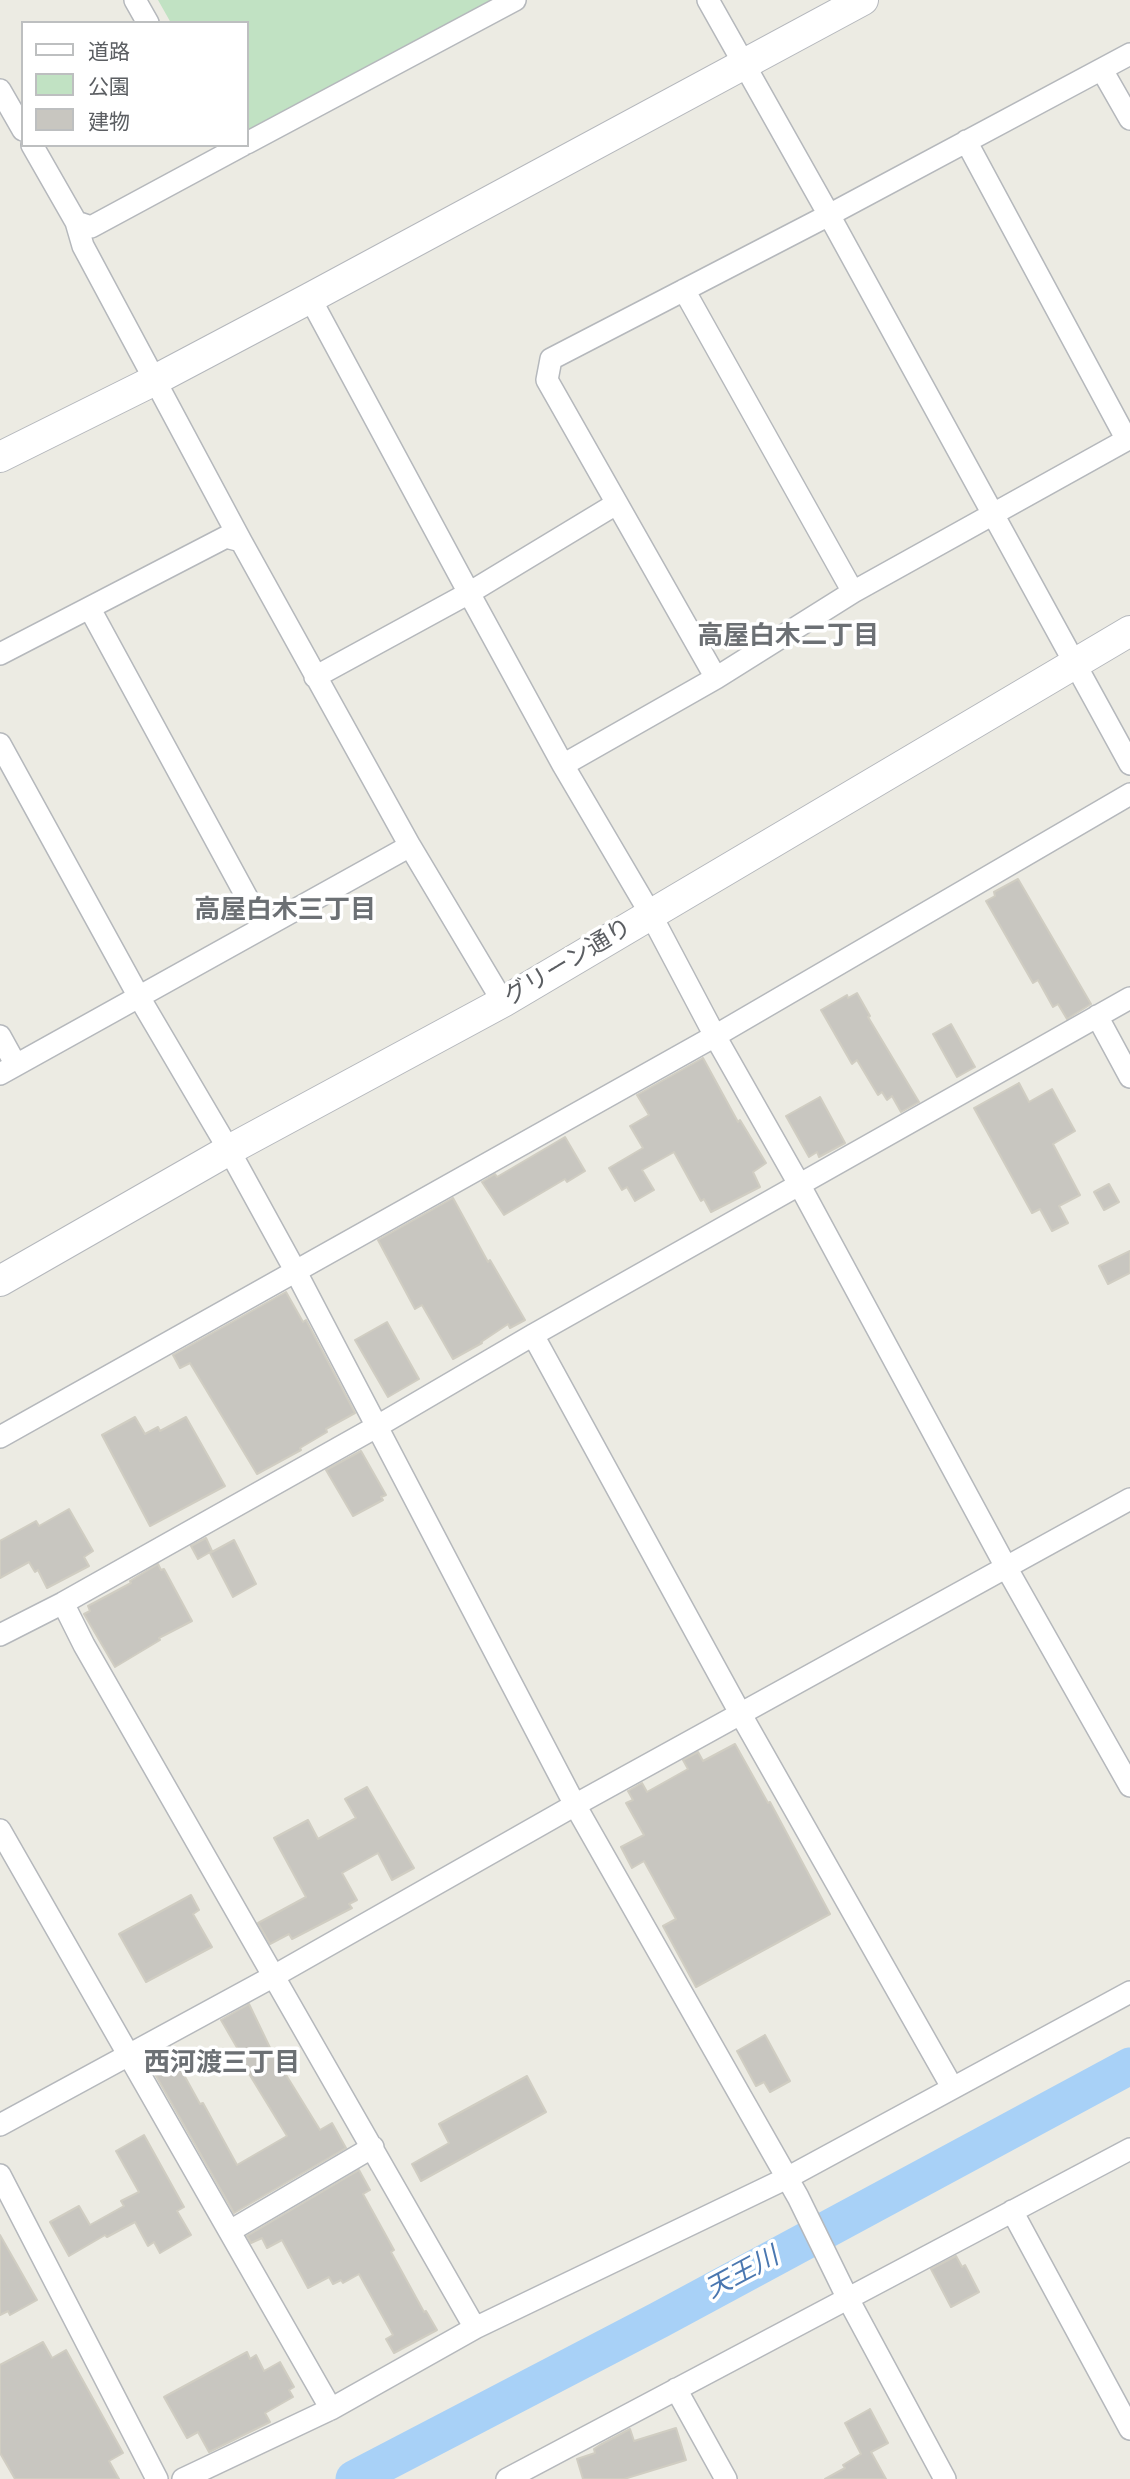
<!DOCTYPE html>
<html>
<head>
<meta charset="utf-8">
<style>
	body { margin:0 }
	#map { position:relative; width:1130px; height:2479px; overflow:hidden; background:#ecebe3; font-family:Inter,"Noto Sans JP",sans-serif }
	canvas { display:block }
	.legend { position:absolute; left:21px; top:21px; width:228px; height:126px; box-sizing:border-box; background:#fff; border:2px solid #bdbfc0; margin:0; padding:9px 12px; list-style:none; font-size:21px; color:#5b5e62 }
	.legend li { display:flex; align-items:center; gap:14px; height:35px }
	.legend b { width:35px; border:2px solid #bdbfc0 }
</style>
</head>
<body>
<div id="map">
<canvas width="1130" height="2479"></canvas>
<ul class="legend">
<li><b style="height:9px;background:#fff"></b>道路</li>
<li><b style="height:19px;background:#c1e2c3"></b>公園</li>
<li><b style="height:19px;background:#c8c6c0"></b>建物</li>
</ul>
</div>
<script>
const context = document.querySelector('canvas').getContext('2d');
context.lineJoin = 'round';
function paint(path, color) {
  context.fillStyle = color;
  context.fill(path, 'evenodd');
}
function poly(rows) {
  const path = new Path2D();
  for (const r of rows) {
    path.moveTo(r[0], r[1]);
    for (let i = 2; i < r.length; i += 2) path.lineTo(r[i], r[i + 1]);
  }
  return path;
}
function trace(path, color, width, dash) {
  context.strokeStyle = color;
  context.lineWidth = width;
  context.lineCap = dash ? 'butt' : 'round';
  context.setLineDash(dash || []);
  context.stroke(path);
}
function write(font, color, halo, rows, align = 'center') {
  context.font = font + ' Inter,"Noto Sans JP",sans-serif';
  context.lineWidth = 7;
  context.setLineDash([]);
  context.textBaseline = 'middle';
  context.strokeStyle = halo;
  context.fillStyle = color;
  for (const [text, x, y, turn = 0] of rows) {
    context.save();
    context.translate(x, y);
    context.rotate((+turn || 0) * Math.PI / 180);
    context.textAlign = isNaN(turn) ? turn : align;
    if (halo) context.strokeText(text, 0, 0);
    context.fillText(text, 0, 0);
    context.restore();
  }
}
paint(poly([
	[158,0,491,0,247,131,247,23,171,23]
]), '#c1e2c3');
trace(poly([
	[354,2479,659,2320,1130,2066]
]), '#a8d1f7', 37);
const building = poly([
	[1018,879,1091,1004,1067,1019,1058,1004,1053,1007,1038,980,1033,983,986,901,995,896,994,892,1018,879],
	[857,993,870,1016,868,1017,919,1102,901,1112,892,1096,887,1100,882,1092,878,1095,857,1060,852,1064,821,1010,847,995,848,998,857,993],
	[951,1024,975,1067,957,1077,933,1034,951,1024],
	[703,1058,738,1122,740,1120,766,1163,753,1172,760,1187,711,1212,704,1199,701,1201,674,1152,642,1170,654,1190,635,1201,627,1187,622,1190,609,1168,643,1148,630,1126,649,1115,637,1095,703,1058],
	[1019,1083,1029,1102,1052,1089,1075,1131,1053,1144,1080,1195,1059,1206,1068,1223,1052,1231,1040,1209,1032,1213,974,1108,1019,1083],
	[820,1097,845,1143,819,1157,817,1152,809,1157,786,1116,820,1097],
	[565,1137,585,1171,567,1182,565,1179,504,1215,482,1182,495,1174,497,1177,565,1137],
	[1109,1184,1119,1202,1104,1210,1094,1192,1109,1184],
	[453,1198,488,1262,490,1260,525,1320,510,1328,508,1324,481,1342,482,1343,453,1359,422,1305,415,1309,378,1240,453,1198],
	[1130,1251,1130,1273,1108,1284,1099,1266,1130,1251],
	[286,1292,303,1322,306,1320,355,1413,326,1429,327,1432,300,1448,301,1450,257,1474,190,1363,180,1368,173,1355,286,1292],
	[387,1322,419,1379,388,1397,355,1340,387,1322],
	[135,1417,145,1434,158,1427,160,1431,186,1417,225,1486,150,1526,102,1435,135,1417],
	[361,1451,386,1495,381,1497,383,1500,353,1516,326,1470,361,1451],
	[69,1509,93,1551,84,1557,89,1566,47,1588,38,1570,35,1572,29,1562,0,1578,0,1541,36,1521,39,1526,69,1509],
	[206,1538,212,1551,198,1559,191,1546,206,1538],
	[234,1540,256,1584,233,1597,210,1553,234,1540],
	[158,1564,161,1570,164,1569,192,1621,159,1638,160,1640,115,1667,84,1614,90,1611,88,1606,131,1583,130,1581,158,1564],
	[735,1744,768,1803,770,1802,830,1914,696,1987,663,1926,676,1919,644,1861,632,1868,621,1847,644,1835,626,1803,633,1800,628,1791,642,1783,647,1792,688,1769,683,1760,698,1752,703,1761,735,1744],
	[367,1787,414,1868,392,1880,378,1853,342,1873,357,1900,349,1904,352,1908,292,1939,289,1934,270,1944,258,1923,306,1897,274,1838,308,1820,318,1839,356,1818,345,1799,367,1787],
	[191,1895,199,1910,193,1914,212,1947,146,1982,119,1934,191,1895],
	[249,2004,274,2056,277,2054,286,2069,283,2070,320,2130,332,2123,346,2148,234,2213,147,2060,168,2048,175,2061,178,2059,186,2074,184,2075,200,2104,203,2103,237,2165,287,2136,240,2059,243,2058,221,2020,249,2004],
	[765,2035,790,2081,770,2092,764,2082,756,2086,737,2051,765,2035],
	[527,2076,546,2112,421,2181,412,2164,449,2143,439,2124,527,2076],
	[144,2135,184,2207,177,2211,191,2235,160,2253,154,2242,148,2246,135,2222,107,2237,105,2235,69,2256,50,2222,79,2206,90,2225,124,2206,121,2201,139,2192,116,2151,144,2135],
	[359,2170,370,2190,363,2194,394,2250,391,2252,424,2312,426,2311,437,2330,394,2353,386,2339,393,2335,359,2274,343,2283,341,2280,333,2284,329,2277,308,2288,282,2240,267,2248,262,2238,251,2243,247,2236,359,2170],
	[0,2235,37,2300,10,2315,8,2311,0,2315,0,2235],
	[956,2256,962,2267,965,2265,979,2292,951,2307,931,2269,956,2256],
	[43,2342,52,2358,66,2350,123,2453,109,2461,119,2479,15,2479,0,2453,0,2365,43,2342],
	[247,2352,250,2359,256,2355,264,2371,280,2362,294,2387,289,2390,293,2397,265,2413,270,2422,209,2452,198,2432,187,2438,164,2397,247,2352],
	[870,2409,888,2443,871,2452,886,2479,825,2479,845,2468,843,2465,861,2454,845,2423,870,2409],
	[676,2428,686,2460,624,2479,583,2479,577,2459,595,2453,594,2449,600,2445,630,2429,634,2441,676,2428]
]);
paint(building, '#c8c6c0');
trace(building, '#d0cdc2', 2);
const street = poly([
	[135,0,148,23],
	[708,0,829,215,1130,764],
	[1102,70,1130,119],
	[0,90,23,130],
	[966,141,1127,440],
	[247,143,515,0],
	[32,145,76,222,91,227,243,145],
	[684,290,853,592],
	[310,298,469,593,563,765,650,913,715,1036,799,1184,1006,1567,1130,1786],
	[90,609,263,927],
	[0,654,226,537,241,541],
	[315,677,469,593,616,504],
	[716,678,547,380,551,359,829,215,1130,54],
	[0,744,139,997,229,1150,296,1272,575,1805,798,2197,847,2297,945,2479],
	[563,765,716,678,853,592,1130,438],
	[410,846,503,1002],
	[1097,1016,1130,1077],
	[0,1036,16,1065],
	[0,1074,410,846,241,541,83,246,76,222],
	[533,1335,740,1713,952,2087],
	[0,1437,715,1036,1130,794],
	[63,1603,84,1645,475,2328],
	[0,1635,63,1603,376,1427,533,1335,1130,998],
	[0,1830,331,2409],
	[0,2125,274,1976,575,1805,1130,1499],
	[0,2175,157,2479],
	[1012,2211,1130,2429],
	[230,2231,373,2147],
	[676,2389,726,2479],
	[183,2479,331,2409,475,2328,787,2178,1130,1992],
	[507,2479,1130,2149]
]);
const secondary = poly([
	[0,457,155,380,310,298,863,0],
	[0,1281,229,1150,503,1002,1130,631]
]);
trace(street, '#b5b8bc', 24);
trace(secondary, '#b4b7bc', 32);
trace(street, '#fff', 21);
trace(secondary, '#fff', 30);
write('24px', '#5b5e62', '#fff', [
	["グリーン通り",568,962,-31]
]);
write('bold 26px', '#6c7074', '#fff', [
	["高屋白木二丁目",788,636],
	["高屋白木三丁目",285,910],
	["西河渡三丁目",222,2063]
]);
write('italic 26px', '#4a77b0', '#fff', [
	["天王川",742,2273,-28]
]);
</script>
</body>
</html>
